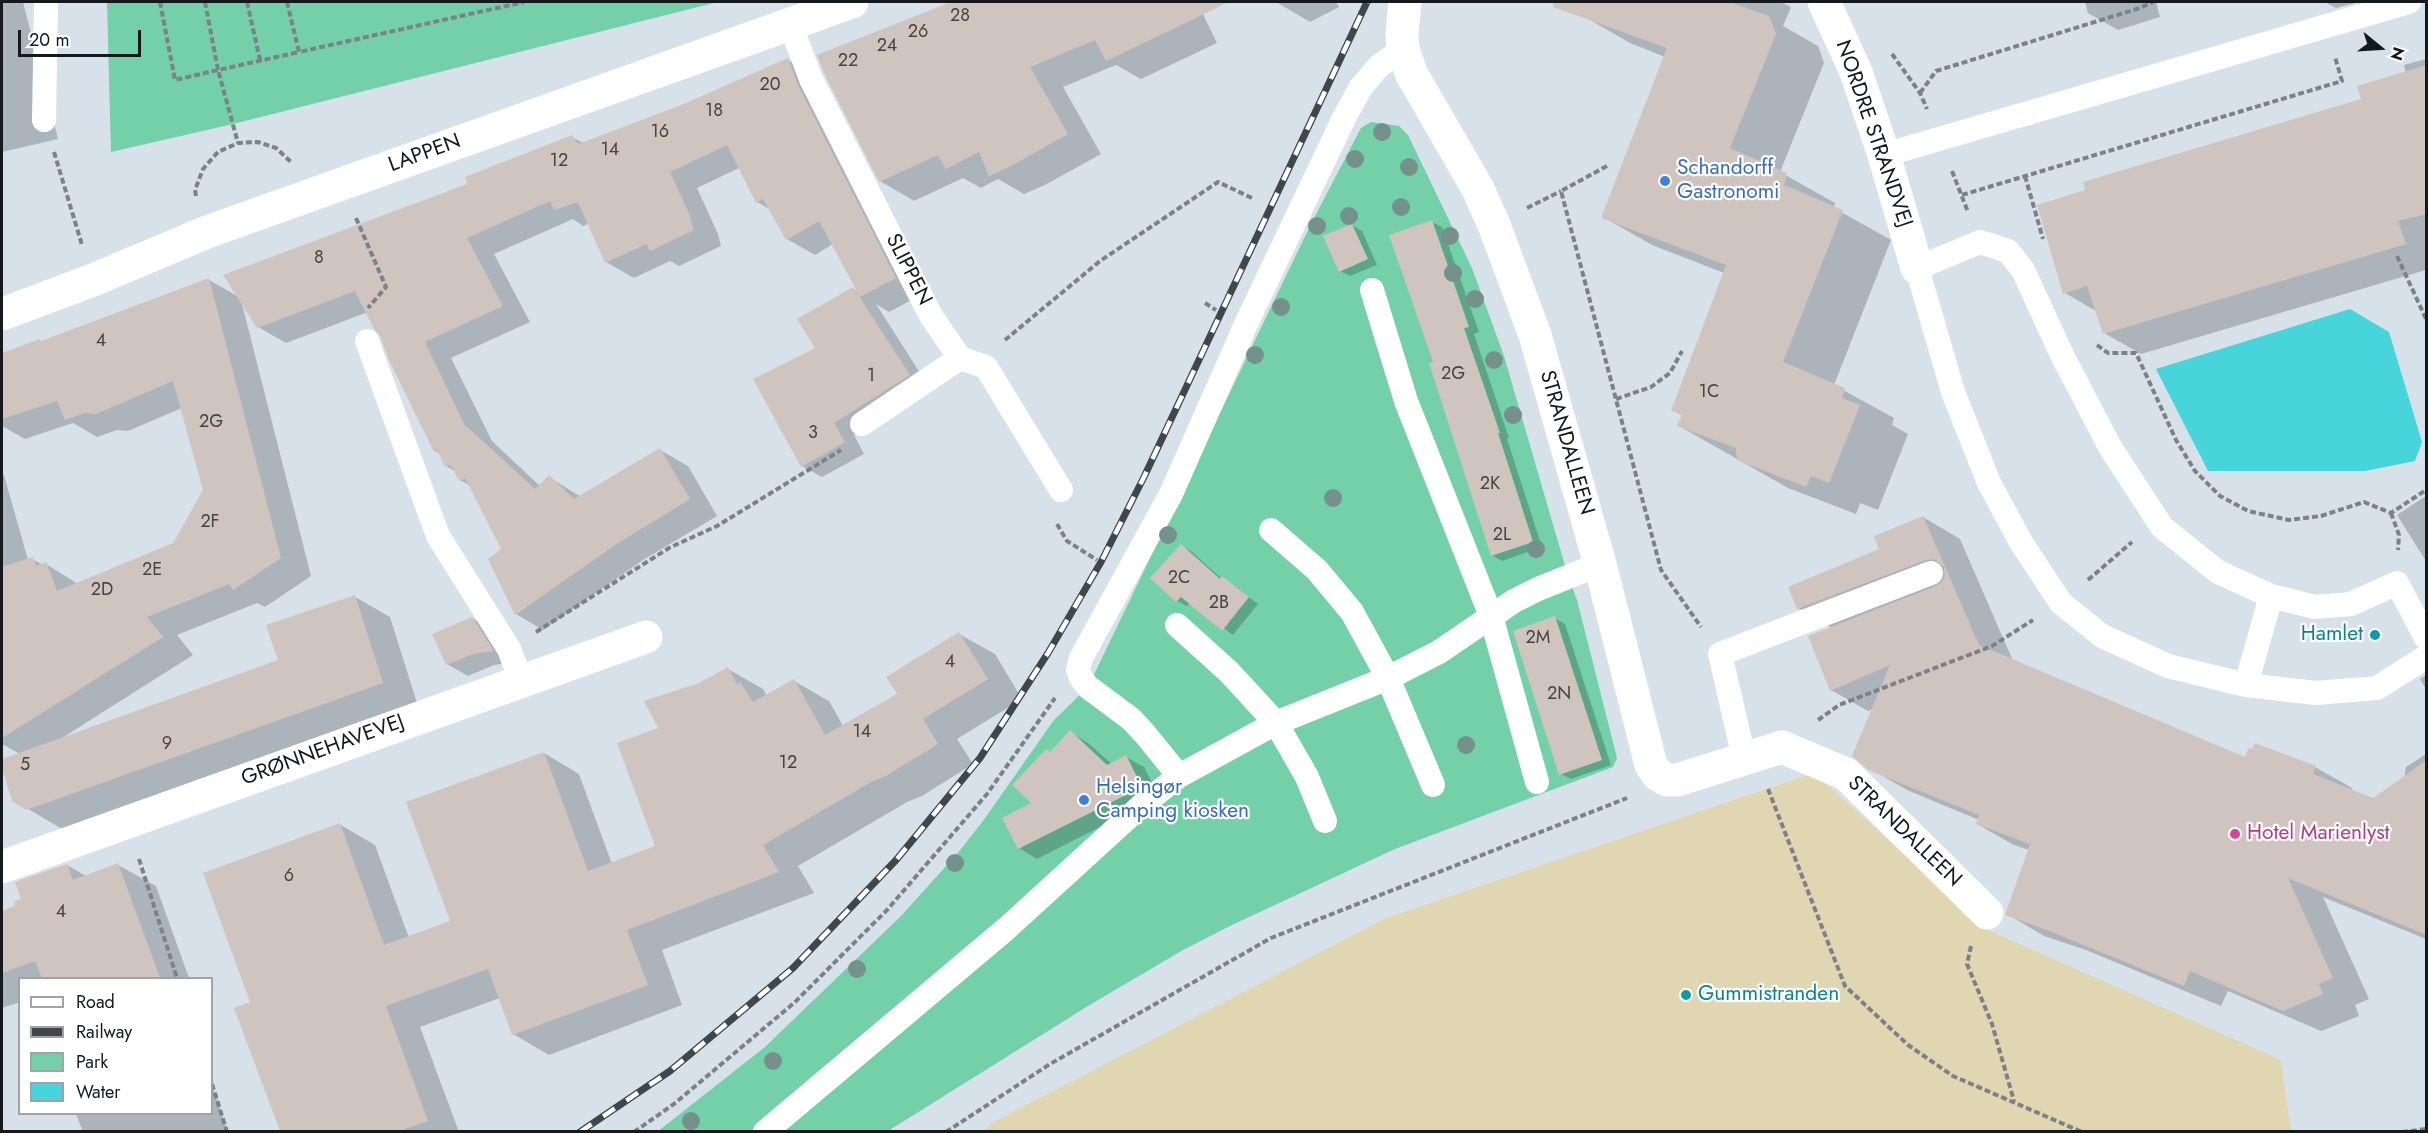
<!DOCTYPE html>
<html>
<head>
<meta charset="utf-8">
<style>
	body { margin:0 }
	#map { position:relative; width:2428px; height:1133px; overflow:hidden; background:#d6e1e9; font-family:Jost,sans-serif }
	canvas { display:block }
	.frame { position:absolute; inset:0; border:3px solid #16191c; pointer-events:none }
	.legend { position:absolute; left:18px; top:977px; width:195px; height:138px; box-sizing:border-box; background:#fff; border:2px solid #a2a3a4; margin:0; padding:8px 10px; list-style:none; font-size:18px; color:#16191c }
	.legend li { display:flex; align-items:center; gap:12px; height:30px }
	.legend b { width:30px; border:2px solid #a2a3a4 }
	.north { position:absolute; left:2350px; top:18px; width:60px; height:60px; -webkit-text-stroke:4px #fff; paint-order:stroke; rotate:108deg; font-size:16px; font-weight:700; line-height:24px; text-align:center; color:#16191c }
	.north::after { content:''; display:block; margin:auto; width:21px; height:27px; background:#16191c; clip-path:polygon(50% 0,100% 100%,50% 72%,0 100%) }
	.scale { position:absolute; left:18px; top:30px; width:123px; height:27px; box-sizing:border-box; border:3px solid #16191c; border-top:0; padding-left:8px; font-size:18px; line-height:21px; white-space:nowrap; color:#16191c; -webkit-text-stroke:4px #fff; paint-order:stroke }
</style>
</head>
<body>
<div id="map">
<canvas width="2428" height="1133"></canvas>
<div class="frame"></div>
<ul class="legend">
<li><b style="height:8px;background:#fff"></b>Road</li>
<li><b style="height:8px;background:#41464a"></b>Railway</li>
<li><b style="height:16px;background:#74d0a9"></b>Park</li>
<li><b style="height:16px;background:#47d5db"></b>Water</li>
</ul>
<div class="north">N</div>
<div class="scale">20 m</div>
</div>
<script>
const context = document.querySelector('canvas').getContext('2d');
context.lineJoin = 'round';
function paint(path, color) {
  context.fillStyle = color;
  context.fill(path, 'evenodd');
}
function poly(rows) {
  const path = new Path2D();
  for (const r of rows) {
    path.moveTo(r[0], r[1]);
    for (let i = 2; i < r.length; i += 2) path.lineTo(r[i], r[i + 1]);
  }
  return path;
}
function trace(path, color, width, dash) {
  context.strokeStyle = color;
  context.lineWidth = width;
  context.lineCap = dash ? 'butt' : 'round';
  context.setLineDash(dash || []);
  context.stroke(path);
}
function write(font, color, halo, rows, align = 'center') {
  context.font = font + ' Jost,sans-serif';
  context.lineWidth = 4.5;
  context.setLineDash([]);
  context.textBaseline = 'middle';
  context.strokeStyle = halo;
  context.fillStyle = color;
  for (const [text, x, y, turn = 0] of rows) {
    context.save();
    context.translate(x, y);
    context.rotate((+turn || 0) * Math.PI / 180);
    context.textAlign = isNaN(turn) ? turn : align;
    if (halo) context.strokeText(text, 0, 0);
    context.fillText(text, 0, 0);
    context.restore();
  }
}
paint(poly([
	[107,2,718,2,233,124,111,152],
	[1371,122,1399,126,1408,135,1472,268,1504,356,1568,576,1577,600,1617,758,1613,767,1395,849,1232,925,1183,950,1088,1006,888,1131,657,1132,765,1047,901,916,957,854,983,821,1054,720,1088,687,1311,224,1361,128]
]), '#74d0a9');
paint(poly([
	[1814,773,1988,930,2281,1060,2291,1131,982,1132,994,1122,1386,918]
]), '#e0d6b1');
paint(poly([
	[2350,309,2389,332,2422,442,2415,461,2365,471,2208,471,2156,369]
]), '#47d5db');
paint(poly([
	[2,2,23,2,58,139,2,152],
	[955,2,1197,2,1217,43,1141,79,1116,65,1063,87,1101,154,1045,185,1024,194,998,179,981,188,963,178,914,201,880,181,819,56],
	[1276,2,1336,2,1339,7,1310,22],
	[1559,2,1781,2,1791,7,1783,26,1818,46,1824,63,1780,172,1835,203,1834,208,1891,240,1834,385,1894,418,1892,425,1908,434,1878,510,1860,503,1856,514,1788,488,1679,426,1683,416,1673,410,1724,273,1652,245,1603,217,1665,57,1630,43],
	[2085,2,2156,2,2160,17,2118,30,2088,13],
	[2325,2,2359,2,2336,8],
	[2426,59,2426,270,2141,354,2104,333,2096,311,2065,293,2406,73,2404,65],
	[788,60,815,76,923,294,889,312,876,304,929,387,854,435,864,454,822,477,802,466,817,348,853,289,859,292,833,244,815,255,787,239,771,210,757,202,739,168,697,188,718,234,721,246,679,266,670,261,634,278,606,262,589,223,583,226,573,219,494,254,530,322,451,358,492,441,540,486,549,477,581,497,660,450,688,466,717,516,643,560,543,630,516,614,503,550,471,486,460,480,456,472,446,466,440,454,435,451,382,335,368,312,286,343,258,327,241,300,311,576,265,607,257,603,177,635,193,655,62,738,280,661,355,597,390,617,417,703,62,829,13,800,2,763,2,761,20,754,2,744,2,474,4,475,28,560,32,559,43,565,46,564,78,584,174,545,204,490,182,408,128,431,117,430,97,437,73,423,25,439,2,426,2,354,40,341,42,342,209,280,239,297,469,185,572,137,583,143,680,108],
	[1432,222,1442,227,1479,332,1474,334,1509,438,1507,439,1542,547,1502,561,1492,555,1435,363],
	[1352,225,1362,231,1377,265,1350,276,1340,271],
	[2426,496,2426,561,2397,515],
	[1923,517,1960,539,2013,661,2246,759,2315,767,2352,788,2351,791,2373,800,2404,778,2406,767,2426,754,2426,939,2323,897,2369,999,2355,1005,2359,1016,2321,1031,2228,991,2221,1006,2086,950,2044,936,2007,914,2029,850,2014,845,1977,824,1979,820,1907,790,1869,768,1873,709,1868,711,1831,690,1832,628,1798,608],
	[1182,546,1191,551,1222,579,1232,584,1258,604,1233,635,1190,603,1187,606,1177,601],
	[472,618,492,630,513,662,494,665,468,676,447,664],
	[1555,618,1565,624,1611,765,1571,779,1561,774],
	[959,634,995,654,1022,699,957,739,973,764,922,796,907,802,798,866,814,893,662,950,682,1005,549,1055,513,1034,500,998,420,1027,459,1132,281,1132,236,1008,252,1002,339,824,375,845,409,938,452,922,544,753,579,774,612,864,657,847,660,729,700,684,728,669,763,689,767,696,794,681,829,701,843,726,899,694],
	[2426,675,2426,689,2420,679],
	[1070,732,1088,743,1112,764,1126,757,1144,767,1159,797,1037,859,1019,848,1033,804],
	[67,865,86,876,118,865,156,886,189,978,20,978,20,1002,2,1008,2,912,17,907,22,899],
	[212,1085,228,1132,83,1132,76,1114,212,1114]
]), '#0003');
paint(poly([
	[951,2,1229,2,1106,61,1095,40,1030,67,1068,134,1011,166,989,176,979,152,946,169,938,155,879,182,824,73,817,55],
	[1554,2,1729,2,1769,16,1776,34,1730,148,1787,173,1784,185,1843,210,1783,362,1845,388,1842,398,1860,405,1829,483,1811,476,1806,487,1737,460,1736,448,1677,426,1682,414,1671,411,1726,265,1601,218,1667,48,1553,7],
	[788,58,798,85,896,278,860,297,819,221,786,240,763,199,756,203,727,145,670,172,691,218,690,218,694,230,650,251,646,244,605,263,578,202,554,210,550,201,467,238,503,306,425,342,464,424,535,489,549,475,574,499,660,448,690,499,615,545,515,615,488,559,501,549,465,478,459,481,451,465,445,467,437,450,434,452,389,360,380,336,374,329,355,291,257,328,223,275,467,184,465,177,572,135,578,144,679,106],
	[2427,65,2427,214,2398,221,2406,244,2103,334,2087,286,2063,294,2037,205,2085,190,2083,182,2361,99,2357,86],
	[1432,220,1469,327,1464,328,1500,433,1498,433,1533,542,1491,556,1429,363,1433,362,1389,235],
	[1352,224,1368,259,1339,272,1323,236],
	[209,278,281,558,233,590,229,584,147,617,163,637,2,738,2,567,33,557,36,566,46,562,57,591,173,543,203,490,173,381,96,414,85,413,65,420,57,401,2,419,2,353,40,339,41,341],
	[853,287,910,375,834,423,845,442,801,467,753,379,815,348,797,319],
	[1923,516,1979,645,2245,757,2249,748,2252,749,2255,743,2316,766,2313,774,2373,798,2427,760,2427,935,2288,878,2333,978,2319,984,2323,994,2283,1011,2190,971,2184,986,2047,930,2005,915,2030,844,1976,824,1979,815,1868,770,1852,756,1890,665,1830,691,1808,636,1936,586,1942,582,1945,576,1944,567,1934,559,1926,560,1797,609,1788,587,1879,549,1874,536],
	[1181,544,1220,579,1222,576,1249,597,1222,631,1181,597,1176,602,1150,578],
	[355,595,383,683,26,810,12,801,2,768,2,759,278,660,266,625],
	[1555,616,1602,760,1559,775,1513,631],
	[472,617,494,651,473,654,446,665,432,634],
	[959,632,988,679,923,719,938,744,886,776,871,782,763,845,779,872,627,930,648,985,512,1035,488,969,386,1006,428,1121,399,1131,280,1131,234,1008,250,1002,203,873,340,823,384,945,450,921,406,802,544,752,588,871,655,846,617,743,658,728,644,701,699,683,728,667,737,684,740,682,753,702,794,679,825,735,897,694,886,677],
	[1070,730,1107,765,1126,755,1142,787,1018,849,1002,818,1031,803,1012,785,1046,749,1050,752],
	[118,863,160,978,42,978,35,961,2,973,2,911,15,906,14,902,21,899,15,882,67,864,73,880]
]), '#d0c5be');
trace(poly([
	[160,2,175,80,218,70,238,143],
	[205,2,218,70,299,52],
	[247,2,260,60],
	[287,2,299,52,524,2],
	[1892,54,1920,93,1927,109],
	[1920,93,1936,71,2140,8,2153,2],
	[54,152,82,245],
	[1607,166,1561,191,1661,570,1701,627],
	[1952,171,1968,212],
	[2025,176,2043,239],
	[1962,195,2342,81,2335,57],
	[196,196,195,190,203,169,218,152,238,143,258,142,276,148,292,163],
	[1527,208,1561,191],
	[356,218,386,287,368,308],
	[2397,256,2426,319],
	[1205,303,1216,310],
	[1005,340,1100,261,1218,182,1254,199],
	[2097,345,2108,353,2136,353,2176,440,2195,471,2220,496,2248,511,2289,520,2321,516,2364,502,2391,513,2426,490],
	[1616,399,1651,387,1670,373,1682,351],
	[2391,513,2399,535,2398,550],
	[1057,524,1067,541,1097,560],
	[2088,580,2132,542],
	[536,632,669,548,717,526,841,450],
	[1818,720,1839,705,1992,646,2033,620],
	[1768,789,1845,986,1908,1045,1953,1076,2082,1132],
	[139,859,177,978],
	[1971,946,1967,964,1992,1024,2014,1101],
	[212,1084,227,1132],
	[634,1132,674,1104,794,1003,887,910,987,794,1055,698],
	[946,1132,1050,1064,1271,938,1627,798],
	[2402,1132,2426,1129]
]), '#7b8288', 4, [6, 3]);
trace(poly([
	[790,24,811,79,931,316,960,358,986,367,1061,490],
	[44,120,46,2],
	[1884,155,2409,2],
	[1372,290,1406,401,1491,616,1537,782],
	[367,341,438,536,509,649,521,681],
	[862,424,960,358],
	[1271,530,1317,570,1352,612,1388,678,1433,785],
	[2271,596,2218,572,2162,527,2110,447,2062,355,2023,270,2008,251,1980,242,1917,268,1953,392,1989,483,2022,544,2061,603,2102,636,2168,666,2246,685,2316,693,2377,688,2426,657],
	[1177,625,1229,672,1276,723,1307,777,1325,821],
	[2246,685,2271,596,2315,607,2351,604,2397,583,2426,638],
	[1744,758,1720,654,1931,573],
	[1179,776,1276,723,1388,678,1439,652,1514,601,1538,589,1600,564],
	[765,1132,1006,929,1143,804,1179,776,1145,734,1131,719,1088,687,1081,678,1078,669,1081,658,1171,494,1247,322,1345,116,1361,87,1379,66,1403,49]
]), '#fff', 24);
trace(poly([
	[1405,2,1402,33,1403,49,1411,73,1478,189,1494,225,1535,335,1600,564,1651,765,1658,775,1667,780,1677,780,1782,747,1846,774,1987,913],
	[1824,2,1856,72,1884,155,1917,268],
	[2,867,646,637]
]), '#fff', 33);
trace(poly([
	[2,314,93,280,207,232,852,2]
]), '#fff', 33);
const rail = poly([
	[580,1132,670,1071,793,968,897,859,980,758,1048,653,1101,562,1144,477,1367,2]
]);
trace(rail, '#41464a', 7);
trace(rail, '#fff', 4.5, [14]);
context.fillStyle = '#74928b';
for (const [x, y] of [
	[1382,132],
	[1355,159],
	[1409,167],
	[1401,207],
	[1349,216],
	[1317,226],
	[1450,236],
	[1453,273],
	[1475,299],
	[1281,307],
	[1255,355],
	[1494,360],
	[1513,415],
	[1333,498],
	[1168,535],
	[1536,549],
	[1466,745],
	[955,863],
	[857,969],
	[773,1061],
	[691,1121]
]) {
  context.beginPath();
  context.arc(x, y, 9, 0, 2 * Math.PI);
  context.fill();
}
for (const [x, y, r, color] of [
	[1665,181,6,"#3f7fe0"],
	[2375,635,6,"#0f9aa8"],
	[1084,800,6,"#3f7fe0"],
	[2235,834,6,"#d1479c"],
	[1686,995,6,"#0f9aa8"]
]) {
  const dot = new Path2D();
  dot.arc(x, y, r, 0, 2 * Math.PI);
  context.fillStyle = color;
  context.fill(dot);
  trace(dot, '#fff', 2);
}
write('18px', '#444', null, [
	["28",960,17],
	["26",918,33],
	["24",887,47],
	["22",848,62],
	["20",770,86],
	["18",714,112],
	["16",660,133],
	["14",610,151],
	["12",559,162],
	["8",319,259],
	["4",101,342],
	["2G",1453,375],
	["1",871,377],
	["1C",1709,393],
	["2G",211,423],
	["3",813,434],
	["2K",1490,485],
	["2F",210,523],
	["2L",1502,536],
	["2E",152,571],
	["2C",1179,579],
	["2D",102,591],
	["2B",1219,604],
	["2M",1538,639],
	["4",950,663],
	["2N",1559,695],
	["14",862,733],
	["9",167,745],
	["12",788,764],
	["5",25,766],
	["6",289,877],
	["4",61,913]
]);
write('21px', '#16191c', '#fff', [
	["NORDRE STRANDVEJ",1873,134,71],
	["LAPPEN",425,154,-20],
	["SLIPPEN",908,270,63],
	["STRANDALLEEN",1566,443,74],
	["GRØNNEHAVEVEJ",323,751,-20],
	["STRANDALLEEN",1904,832,44]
]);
write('21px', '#366cbe', '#fff', [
	["Schandorff",1677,169],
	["Gastronomi",1677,193],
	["Helsingør",1096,788],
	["Camping kiosken",1096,812]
], 'left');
write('21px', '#0d838f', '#fff', [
	["Hamlet",2363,635],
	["Gummistranden",1698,995,"left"]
], 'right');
write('21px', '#b23c85', '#fff', [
	["Hotel Marienlyst",2247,834]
], 'left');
</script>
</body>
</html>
